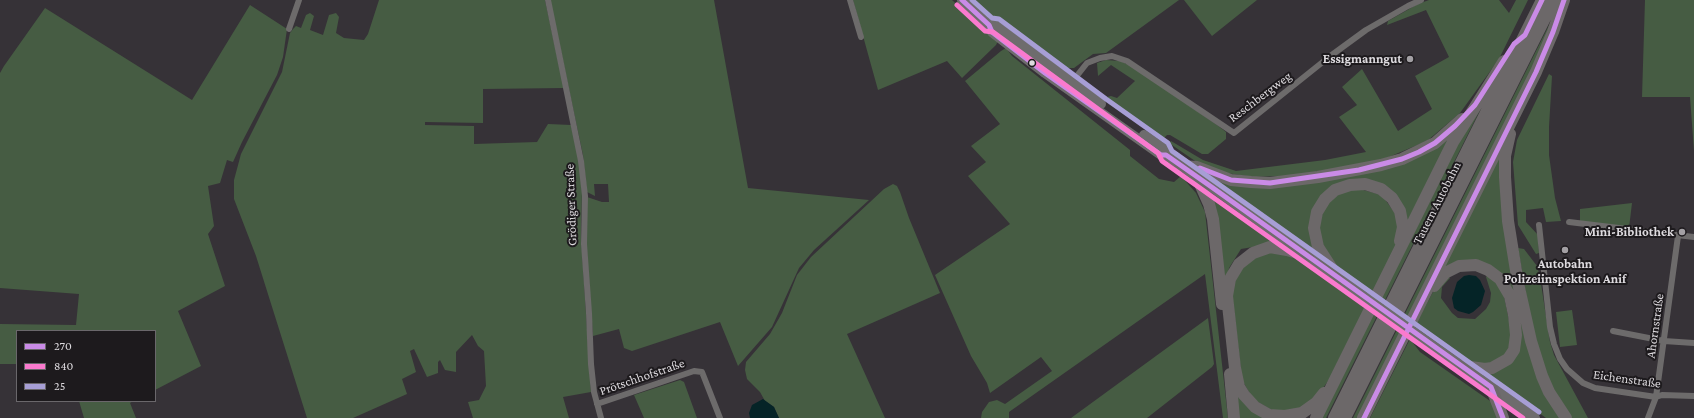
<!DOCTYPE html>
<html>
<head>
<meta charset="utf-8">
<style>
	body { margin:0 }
	#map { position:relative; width:1694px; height:418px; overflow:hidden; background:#363237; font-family:"Crimson Pro",serif }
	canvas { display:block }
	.legend { position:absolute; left:16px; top:330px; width:140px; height:72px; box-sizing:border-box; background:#1d1a1d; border:1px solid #6a676b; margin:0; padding:5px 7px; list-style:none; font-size:12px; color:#dedbdf }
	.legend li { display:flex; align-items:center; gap:8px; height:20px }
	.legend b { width:20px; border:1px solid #6a676b }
</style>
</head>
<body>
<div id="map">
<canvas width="1694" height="418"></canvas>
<ul class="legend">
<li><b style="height:5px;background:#ca8be6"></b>270</li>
<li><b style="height:5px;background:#fa7ace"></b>840</li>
<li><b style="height:5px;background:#a79ed5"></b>25</li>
</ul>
</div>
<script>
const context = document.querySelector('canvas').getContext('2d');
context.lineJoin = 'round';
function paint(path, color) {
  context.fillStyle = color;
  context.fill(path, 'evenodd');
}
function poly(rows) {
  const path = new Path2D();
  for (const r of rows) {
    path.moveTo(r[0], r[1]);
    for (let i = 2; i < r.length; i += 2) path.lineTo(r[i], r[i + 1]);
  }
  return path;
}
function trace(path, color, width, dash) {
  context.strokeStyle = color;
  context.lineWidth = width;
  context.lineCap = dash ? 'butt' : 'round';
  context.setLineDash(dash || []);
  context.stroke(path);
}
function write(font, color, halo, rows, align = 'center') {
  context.font = font + ' "Crimson Pro",serif';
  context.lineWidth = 4;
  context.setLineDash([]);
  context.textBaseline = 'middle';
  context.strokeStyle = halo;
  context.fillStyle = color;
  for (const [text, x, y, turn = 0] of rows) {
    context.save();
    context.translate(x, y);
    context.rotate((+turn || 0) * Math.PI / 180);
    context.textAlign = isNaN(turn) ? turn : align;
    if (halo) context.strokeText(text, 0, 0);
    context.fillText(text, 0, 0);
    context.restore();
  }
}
paint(poly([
	[379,0,545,0,564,88,483,89,483,123,425,122,425,125,474,126,474,144,537,142,548,124,571,125,579,159,582,191,581,235,591,392,563,397,569,418,473,418,468,402,479,400,486,386,484,351,478,346,472,335,456,352,456,372,445,370,440,360,438,362,438,373,427,377,414,349,410,351,416,372,402,379,407,394,353,418,307,418,256,256,234,199,234,180,241,154,282,72,290,33,293,29,296,26,301,28,306,15,310,13,314,16,310,30,323,35,329,15,336,13,339,17,336,33,344,38,364,40,368,34],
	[550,0,714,0,748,188,869,200,814,250,799,268,772,327,738,366,720,322,632,351,624,348,619,329,593,336,586,239,587,197,602,202,609,202,608,184,594,184,595,196,587,192,583,155],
	[853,0,952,0,998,41,996,45,962,78,947,61,878,90],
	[971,0,1179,0,1106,53,1093,54,1074,68,1067,68,984,11],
	[1184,0,1257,0,1212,36],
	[1429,0,1499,0,1509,13,1516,0,1528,0,1499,59,1460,113,1427,141,1384,159,1305,175,1253,177,1220,172,1198,163,1169,143,1171,141,1203,160,1236,171,1325,160,1366,152,1339,117,1357,105,1342,87,1362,69,1398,131,1432,109,1413,72,1415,76,1449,57,1426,10,1387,25,1388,21,1418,4],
	[1645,0,1694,0,1694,151,1690,97,1642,97],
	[250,5,287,29,283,57,277,75,242,142,233,162,227,160,220,183,208,186,214,226,208,234,225,286,178,311,201,366,155,390,155,331,17,331,17,364,0,364,0,324,76,325,79,294,0,288,0,73,4,66,45,8,192,100],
	[1555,13,1549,36,1360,418,1353,418],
	[1006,48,1012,56,1130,150,1130,156,1159,179,1174,182,1181,176,1196,193,1205,212,1228,418,1223,418,1205,274,1009,412,1009,418,981,418,982,412,989,402,997,400,1005,404,1052,371,1041,357,990,393,987,383,971,356,935,275,1010,224,968,176,986,162,971,146,1000,124,965,81,1001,51],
	[1106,60,1120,61,1134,67,1217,125,1226,132,1226,139,1208,154,1202,154,1170,135,1167,135,1163,139,1160,137,1103,98,1111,96,1117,98,1135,81,1111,65,1098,76,1097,63],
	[1549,74,1552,76,1549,127,1549,155,1555,198,1561,221,1546,222,1543,208,1526,210,1526,222,1538,235,1539,253,1536,254,1518,225,1513,162,1517,140],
	[1488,94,1326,418,1319,418,1453,148],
	[1458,128,1408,228,1405,221,1375,182,1322,196,1314,247,1310,249,1202,174,1223,180,1371,171],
	[1505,142,1509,259,1560,418,1546,418,1485,373,1516,355,1499,271,1442,270],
	[893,184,897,186,900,192,909,218,940,293,847,334,885,418,779,418,774,407,765,401,760,392,747,379,745,370,746,362,770,334,782,313,797,275,811,257,884,189],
	[1352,187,1382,195,1399,219,1396,247,1373,294,1335,265,1320,240,1319,221,1329,200],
	[1208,192,1282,245,1265,245,1241,249,1229,268,1226,288],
	[1632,203,1629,228,1580,221,1580,209],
	[1518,248,1524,249,1537,266,1540,277,1550,342,1554,355,1588,418,1570,418,1548,381,1531,323],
	[1268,252,1287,255,1303,262,1366,307,1331,377,1318,395,1302,408,1275,412,1253,399,1242,380,1232,293,1235,281,1247,261],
	[1488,275,1491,276,1504,294,1513,336,1506,356,1485,365,1470,362,1459,355,1416,324,1435,288,1448,276,1450,278,1442,287,1441,298,1452,313,1458,318,1475,319,1486,309,1490,302,1491,293,1486,277],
	[1572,310,1577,345,1560,347,1556,312],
	[1208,318,1214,364,1212,367,1147,418,1071,418],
	[1410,339,1420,352,1493,403,1501,418,1370,418],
	[680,380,684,382,697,418,644,418,634,395],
	[1234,383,1270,418,1239,418],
	[79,401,133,401,130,403,136,418,84,418]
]), '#465c43');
paint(poly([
	[1469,275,1476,276,1480,280,1485,291,1481,305,1473,312,1469,314,1458,311,1454,308,1452,298,1457,282,1464,276],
	[763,399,774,407,779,418,750,418,749,413,752,405]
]), '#052427');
trace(poly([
	[548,0,581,161,585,196,584,244,589,313,591,364,594,392,601,418],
	[850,0,861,37],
	[289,29,299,0],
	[1072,82,1087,63,1100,58,1112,56,1127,61,1234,133,1329,57,1366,30,1408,6,1421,0],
	[1569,222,1694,237],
	[1539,225,1550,327,1554,344,1560,359,1567,369,1583,383,1595,388,1656,397,1662,395,1694,396],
	[1613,331,1664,341,1694,343],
	[597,404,694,371,702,372,720,418],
	[1648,418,1656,397,1678,236]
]), '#6d6b6b', 6);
trace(poly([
	[962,0,989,25,992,32,1045,73,1161,155,1166,155,1213,188,1366,298],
	[989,25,995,25,1101,104],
	[1144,135,1164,149,1166,155],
	[1415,333,1535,418]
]), '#6e6c6d', 10);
trace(poly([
	[1510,134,1505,156,1505,177,1508,221,1518,283,1531,341,1542,376,1549,392,1566,418],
	[1181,166,1197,167,1231,180,1251,182,1270,183,1318,177,1381,165,1402,159,1435,143,1462,119],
	[1197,177,1209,204,1213,219,1222,304],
	[1308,256,1287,250,1270,247,1253,253,1239,264,1230,279,1227,296,1235,368,1239,387,1244,395,1255,407,1269,415,1285,416,1302,413,1316,403,1324,393],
	[1338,278,1318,247,1314,228,1317,212,1325,199,1335,190,1350,185,1365,184,1381,189,1392,198,1400,211,1403,227,1400,241],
	[1434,286,1445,273,1459,266,1476,265,1488,270,1500,279,1510,296,1514,315,1516,335,1514,350,1508,359,1492,368,1485,369,1463,366],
	[1230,374,1234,418],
	[1491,387,1503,418],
	[1316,418,1453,142,1504,61],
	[1334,418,1542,0],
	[1345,418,1554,0],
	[1363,418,1536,72,1553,32,1564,0]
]), '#6c6869', 12);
trace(poly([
	[1366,298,1415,333]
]), '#6e6c6d', 10);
trace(poly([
	[962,0,989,25,992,32,1045,73,1161,155,1166,155,1213,188,1491,387,1503,418],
	[1200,168,1231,180,1270,183,1359,170,1402,159,1419,152,1435,143,1455,126,1475,105,1514,44,1525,35,1542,0],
	[1364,418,1536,72,1553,32,1564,0]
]), '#ca8be6', 5);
trace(poly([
	[957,5,985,31,993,32,1158,153,1162,161,1523,418]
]), '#fa7ace', 5);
trace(poly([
	[972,0,992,18,999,19,1106,99,1168,143,1172,151,1539,412]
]), '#a79ed5', 5);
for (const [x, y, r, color] of [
	[1410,59,4,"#a3a0a4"],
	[1032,63,3.5,"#dedbdf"],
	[1682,232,4,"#a3a0a4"],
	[1565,250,4,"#a3a0a4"]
]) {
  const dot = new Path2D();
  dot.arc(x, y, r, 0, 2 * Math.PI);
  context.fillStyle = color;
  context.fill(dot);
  trace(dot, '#1d1a1d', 1.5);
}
write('bold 13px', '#dedbdf', '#1d1a1d', [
	["Essigmanngut",1402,59],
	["Mini-Bibliothek",1674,232],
	["Autobahn",1565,264,"center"],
	["Polizeiinspektion Anif",1565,279,"center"]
], 'right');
write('13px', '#dedbdf', '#1d1a1d', [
	["Reschbergweg",1260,97,-37],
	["Tauern Autobahn",1437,203,-63],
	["Grödiger Straße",571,205,-92],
	["Ahornstraße",1655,326,-82],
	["Prötschhofstraße",642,377,-19],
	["Eichenstraße",1627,379,8]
]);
</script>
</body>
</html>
